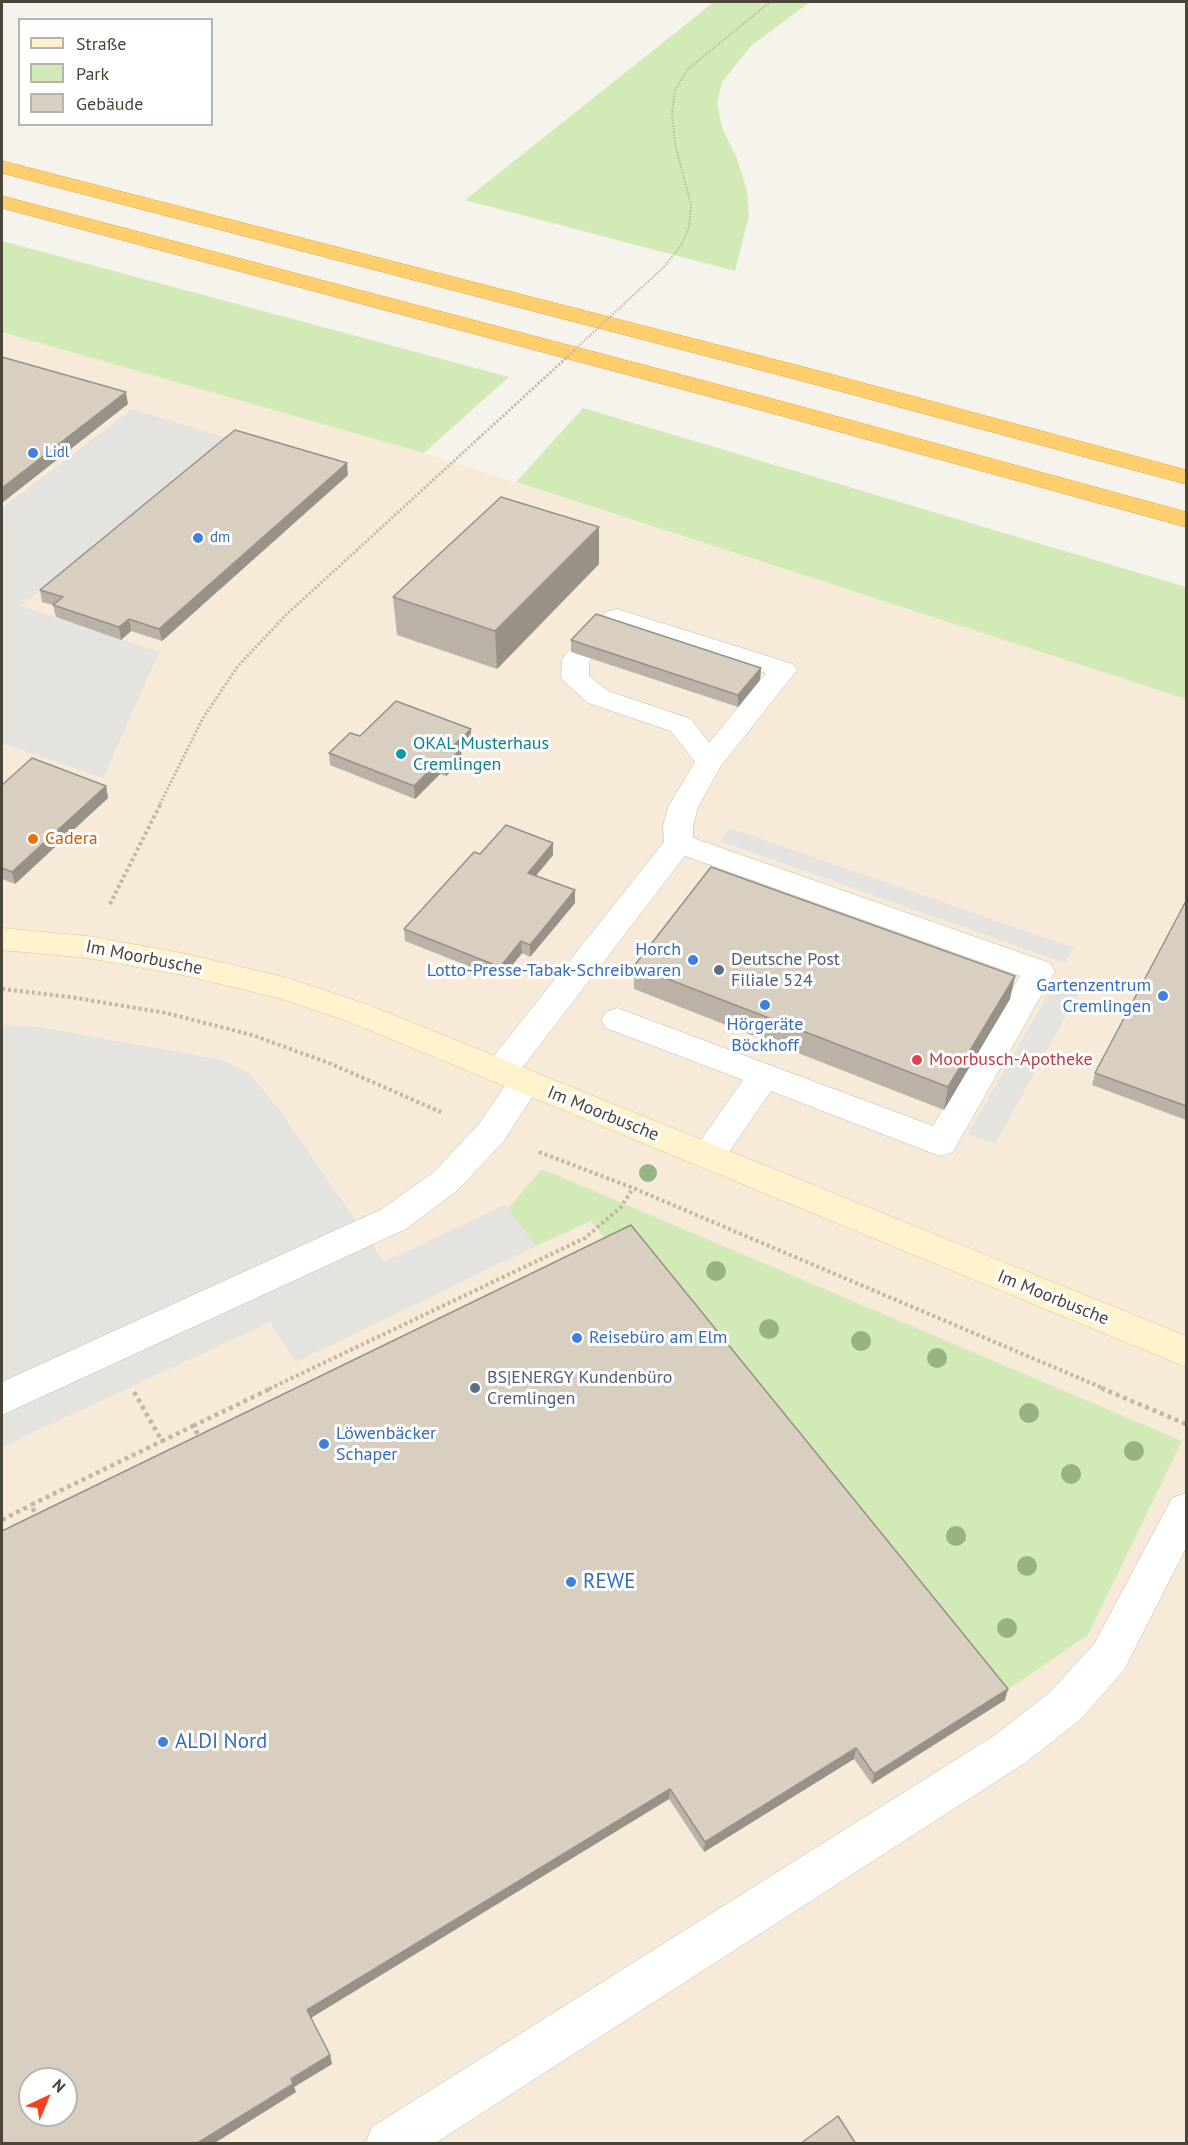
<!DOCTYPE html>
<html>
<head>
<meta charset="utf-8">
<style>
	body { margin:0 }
	#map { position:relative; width:1188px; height:2145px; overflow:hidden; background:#f6f3ec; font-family:"PT Sans",sans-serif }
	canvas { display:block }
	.frame { position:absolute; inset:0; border:3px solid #4b4439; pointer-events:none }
	.legend { position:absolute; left:18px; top:18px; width:195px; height:108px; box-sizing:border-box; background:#fff; border:2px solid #b7b4b0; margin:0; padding:8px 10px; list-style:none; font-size:18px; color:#4b4439 }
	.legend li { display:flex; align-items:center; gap:12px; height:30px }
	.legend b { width:30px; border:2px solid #b7b4b0 }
	.north { position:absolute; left:18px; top:2067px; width:60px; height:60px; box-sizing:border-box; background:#fff; border:2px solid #b7b4b0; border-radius:50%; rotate:44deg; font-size:16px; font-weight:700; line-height:24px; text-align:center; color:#4b4439 }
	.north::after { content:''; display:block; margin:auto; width:21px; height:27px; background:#fc3f1d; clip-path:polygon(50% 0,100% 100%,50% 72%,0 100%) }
</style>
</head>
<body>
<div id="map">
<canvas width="1188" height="2145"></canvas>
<div class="frame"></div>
<ul class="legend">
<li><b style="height:8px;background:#fff3cd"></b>Straße</li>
<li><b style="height:16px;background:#d2eab5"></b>Park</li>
<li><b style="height:16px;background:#d8cfc1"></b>Gebäude</li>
</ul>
<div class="north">N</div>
</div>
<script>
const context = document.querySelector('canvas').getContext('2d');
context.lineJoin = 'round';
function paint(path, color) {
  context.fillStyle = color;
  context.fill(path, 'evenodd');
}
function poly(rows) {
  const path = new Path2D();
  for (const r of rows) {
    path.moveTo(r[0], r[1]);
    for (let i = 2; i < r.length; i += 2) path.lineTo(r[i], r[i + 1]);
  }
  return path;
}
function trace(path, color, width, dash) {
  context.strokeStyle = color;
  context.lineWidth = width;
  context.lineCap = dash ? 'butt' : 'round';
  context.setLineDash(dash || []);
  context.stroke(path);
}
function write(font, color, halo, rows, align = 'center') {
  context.font = font + ' "PT Sans",sans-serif';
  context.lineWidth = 6;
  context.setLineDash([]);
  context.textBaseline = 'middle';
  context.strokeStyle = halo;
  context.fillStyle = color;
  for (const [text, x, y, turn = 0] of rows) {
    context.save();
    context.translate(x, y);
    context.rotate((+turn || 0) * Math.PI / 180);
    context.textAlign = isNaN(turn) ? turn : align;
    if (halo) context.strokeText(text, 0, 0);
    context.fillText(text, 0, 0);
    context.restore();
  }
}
paint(poly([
	[2,332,424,453,1186,699,1186,2143,2,2143],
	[30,2079,66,2079,66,2115,30,2115]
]), '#f7ead8');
paint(poly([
	[714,2,810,2,751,46,722,82,717,103,722,127,737,159,747,190,749,216,735,271,465,200],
	[2,241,509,377,424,453,2,332],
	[583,408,1186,587,1186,699,516,482],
	[542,1169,1182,1441,1088,1635,1008,1689,634,1231,609,1243,591,1221,536,1246,508,1209]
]), '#d2eab5');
paint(poly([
	[132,409,227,438,21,606,159,652,103,778,5,744,2,747,2,508],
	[730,828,1074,948,1065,963,720,841],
	[1053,986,1078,994,995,1144,968,1134],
	[2,1025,39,1027,222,1060,249,1073,280,1111,384,1262,505,1205,536,1246,296,1362,270,1322,2,1447]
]), '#e5e3e0');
const lane = poly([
	[617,609,793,664,797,670,721,766,698,807,693,826,693,838,1050,963,1055,971,953,1152,941,1156,929,1152,771,1091,720,1165,708,1169,696,1165,691,1156,696,1147,743,1080,606,1028,601,1020,606,1012,617,1008,628,1012,933,1126,1020,976,685,856,519,1072,525,1070,537,1073,542,1082,503,1142,458,1190,406,1229,2,1415,2,1382,382,1209,434,1172,479,1124,508,1081,501,1083,489,1080,485,1071,489,1062,664,842,663,826,668,807,695,762,671,731,588,703,561,678,562,660,566,654,608,611,617,609],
	[622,627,766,673,709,743,691,719,608,691,589,676,589,662,622,627],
	[1186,1493,1186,1548,1124,1670,1080,1720,1025,1763,434,2144,365,2144,372,2127,995,1735,1050,1692,1094,1644,1172,1498,1186,1493]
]);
const secondary = poly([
	[2,928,87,936,182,953,284,977,369,1005,1186,1336,1186,1367,347,1021,279,998,182,975,87,958,2,950,2,928]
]);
const highway = poly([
	[2,161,811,369,1186,470,1186,484,795,379,2,173,2,161],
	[2,196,780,401,1186,512,1186,527,764,411,2,208,2,196]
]);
trace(lane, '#c2bbae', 1);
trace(secondary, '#d6c79b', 1);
trace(highway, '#e0a43c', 1);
trace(poly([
	[664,267,682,244,689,227,691,205,675,144,672,113,675,90,688,69,770,2]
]), '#c4b79f', 2, [1.5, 1.5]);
trace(poly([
	[160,804,203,718,238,666,286,615,479,438]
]), '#c4b79f', 3, [2, 2]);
trace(poly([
	[110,904,161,803],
	[2,989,70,997,166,1013,252,1035,329,1063,443,1113],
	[539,1152,633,1188,1105,1389],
	[269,1389,585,1238,621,1207,633,1188]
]), '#c4b79f', 4, [3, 3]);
trace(poly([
	[1101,1388,1186,1424],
	[134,1392,162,1441,193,1426,201,1439],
	[193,1426,272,1388],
	[38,1519,31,1505,162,1441],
	[2,1520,31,1505]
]), '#c4b79f', 4.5, [4, 4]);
paint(lane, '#fff');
paint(secondary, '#fff3cd');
paint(highway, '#ffcf6e');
trace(poly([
	[573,351,664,267]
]), '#c4b79f', 2, [1.5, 1.5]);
trace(poly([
	[479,438,575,350]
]), '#c4b79f', 3, [2, 2]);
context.fillStyle = '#97b381';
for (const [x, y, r] of [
	[648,1173,9],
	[716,1271,10],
	[769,1329,10],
	[861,1341,10],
	[937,1358,10],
	[1029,1413,10],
	[1134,1451,10],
	[1071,1474,10],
	[956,1536,10],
	[1027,1566,10],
	[1007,1628,10]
]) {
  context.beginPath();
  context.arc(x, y, r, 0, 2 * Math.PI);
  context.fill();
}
paint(poly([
	[348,475,162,641,131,631,121,640,56,617,53,605,42,602,40,590],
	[599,527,599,564,497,669,397,635,393,597],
	[571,640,761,668,760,680,738,707,571,652],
	[471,729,471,741,461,751,462,761,446,776,440,774,415,799,330,765,329,753,360,736],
	[2,785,106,786,108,798,15,884,2,879],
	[553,843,553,855,536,876,575,890,575,903,530,957,522,953,501,979,405,941,404,929],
	[1186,901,1186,1120,1092,1085,1095,1073],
	[634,966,1015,976,1010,999,944,1110,634,989],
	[2,1531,1005,1700,872,1784,854,1759,704,1852,669,1799,311,2018,330,2055,332,2064,294,2087,296,2092,213,2144,2,2144]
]), '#bab2a6');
paint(poly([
	[126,392,128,404,2,503,2,488],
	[347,463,348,475,162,641,159,629],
	[599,527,599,564,497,669,495,631],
	[129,619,131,631,121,640,119,627],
	[761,668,760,680,738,707,738,695],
	[471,729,471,741,461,751,462,761,446,776,446,764,453,746],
	[439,761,440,774,415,799,414,786],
	[106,786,108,798,15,884,12,872],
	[553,843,553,855,528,885,528,873],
	[575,890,575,903,530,957,530,945],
	[521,941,522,953,501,979,500,967],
	[1015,976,1010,999,944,1110,948,1087],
	[1008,1689,1005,1700,872,1784,874,1774],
	[856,1748,854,1759,704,1852,705,1842],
	[670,1789,669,1799,309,2019,307,2010],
	[330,2055,332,2064,294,2087,296,2092,213,2144,196,2144,291,2079]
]), '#979187');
const building = poly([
	[2,357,126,392,2,488,2,357],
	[235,430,347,463,159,629,129,619,119,627,53,605,63,597,40,590,235,430],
	[501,497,599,527,495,631,393,597,501,497],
	[596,614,761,668,738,695,571,640,596,614],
	[396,701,471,729,453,746,461,749,446,764,439,761,414,786,329,753,350,733,360,736,396,701],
	[32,758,106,786,12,872,2,868,2,785,32,758],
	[506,825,553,843,528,873,575,890,530,945,521,941,500,967,404,929,474,852,480,854,506,825],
	[711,867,1015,976,948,1087,634,966,711,867],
	[1186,901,1186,1106,1095,1073,1186,901],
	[631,1225,1008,1689,874,1774,856,1748,705,1842,670,1789,307,2010,330,2055,291,2079,293,2084,196,2144,2,2144,2,1531,631,1225],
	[30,2079,66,2079,66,2115,30,2115,30,2079],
	[838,2116,856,2144,800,2144,838,2116]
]);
paint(building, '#d8cfc1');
trace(building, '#979187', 1.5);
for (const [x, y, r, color] of [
	[33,453,6,"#3f7fe0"],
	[198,538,6,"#3f7fe0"],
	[401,754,6,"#0f9aa8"],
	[33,839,6,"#e8710a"],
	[693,960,6,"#3f7fe0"],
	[719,970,6,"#5c6f8a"],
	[1163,996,6,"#3f7fe0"],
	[765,1005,6,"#3f7fe0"],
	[917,1060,6,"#e0444e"],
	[577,1338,6,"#3f7fe0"],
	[475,1388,6,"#5c6f8a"],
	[324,1444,6,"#3f7fe0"],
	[571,1582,6,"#3f7fe0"],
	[163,1742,6,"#3f7fe0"]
]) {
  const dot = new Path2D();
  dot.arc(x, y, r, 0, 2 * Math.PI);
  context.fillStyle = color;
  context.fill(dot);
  trace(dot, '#fff', 2);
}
write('15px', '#366cbe', '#fff', [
	["Lidl",45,453],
	["dm",210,538]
], 'left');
write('18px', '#0d838f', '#fff', [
	["OKAL Musterhaus",413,744],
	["Cremlingen",413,765]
], 'left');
write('18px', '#c56008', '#fff', [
	["Cadera",45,839]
], 'left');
write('18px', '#366cbe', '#fff', [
	["Horch",681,950],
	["Lotto-Presse-Tabak-Schreibwaren",681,971],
	["Gartenzentrum",1151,986],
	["Cremlingen",1151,1007],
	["Hörgeräte",765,1025,"center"],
	["Böckhoff",765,1046,"center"],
	["Reisebüro am Elm",589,1338,"left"],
	["Löwenbäcker",336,1434,"left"],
	["Schaper",336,1455,"left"]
], 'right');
write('18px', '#4b4439', '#fff', [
	["Im Moorbusche",144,958,11],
	["Im Moorbusche",603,1114,22],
	["Im Moorbusche",1053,1298,22]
]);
write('18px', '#4e5e75', '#fff', [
	["Deutsche Post",731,960],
	["Filiale 524",731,981],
	["BS|ENERGY Kundenbüro",487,1378],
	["Cremlingen",487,1399]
], 'left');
write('18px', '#be3a42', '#fff', [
	["Moorbusch-Apotheke",929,1060]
], 'left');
write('21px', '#366cbe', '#fff', [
	["REWE",583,1582],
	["ALDI Nord",175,1742]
], 'left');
</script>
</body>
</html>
